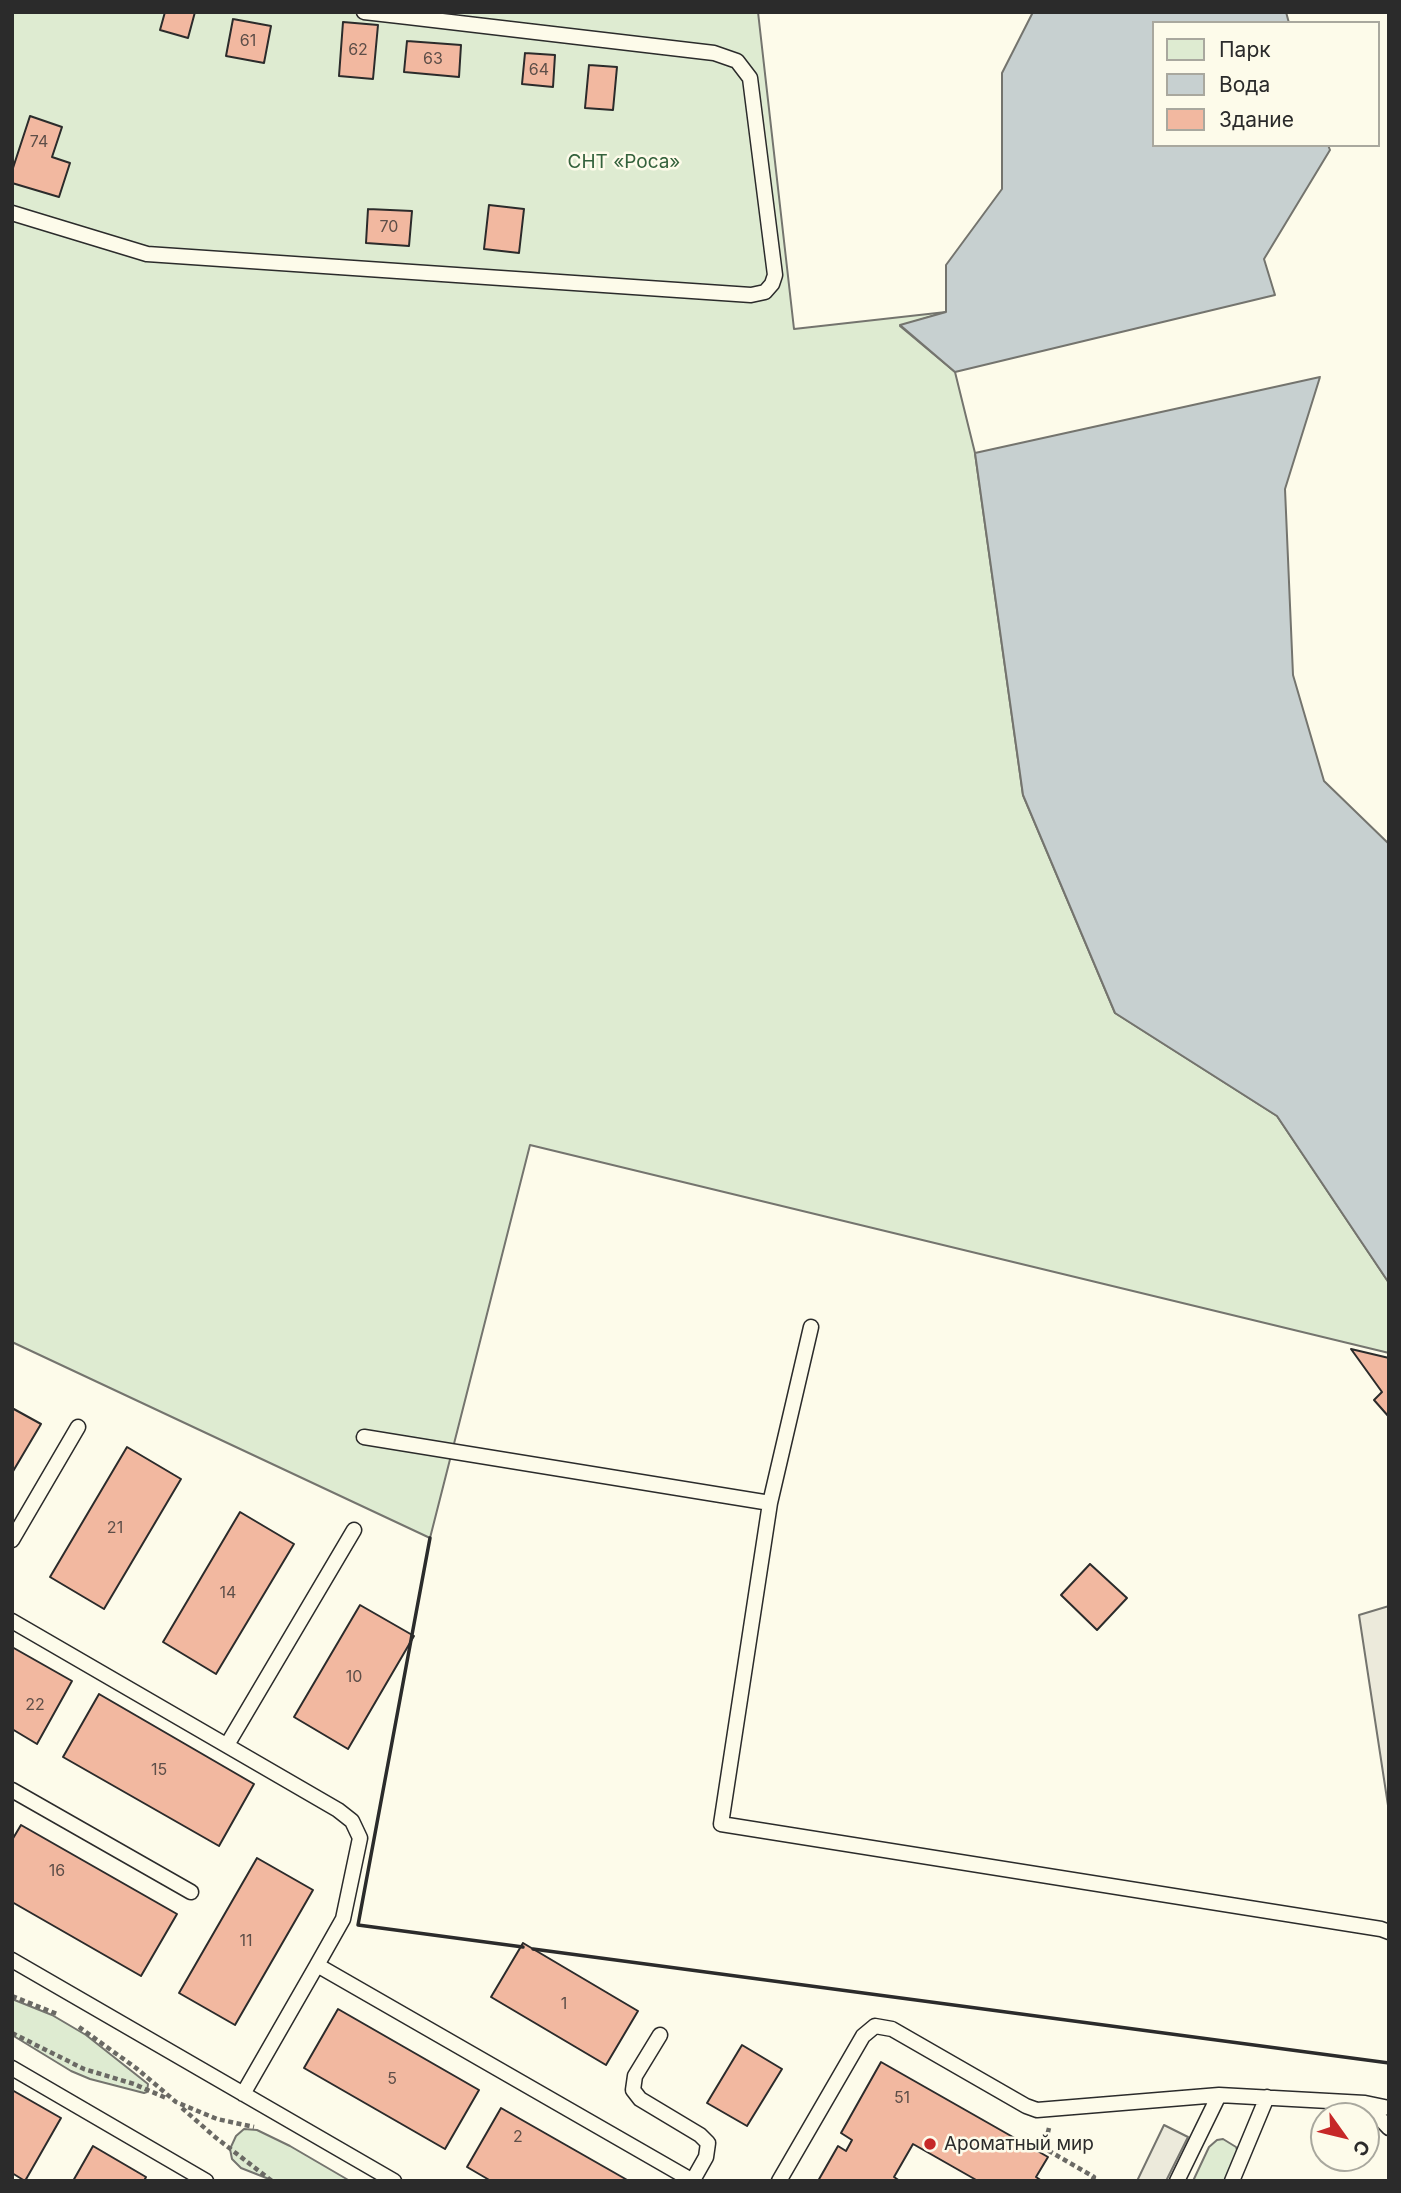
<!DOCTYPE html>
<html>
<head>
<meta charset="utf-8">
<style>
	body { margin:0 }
	#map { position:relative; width:1401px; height:2193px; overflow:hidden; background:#fdfbea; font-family:Inter,sans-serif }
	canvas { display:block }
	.frame { position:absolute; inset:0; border:14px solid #2b2b2b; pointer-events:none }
	.legend { position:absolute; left:1152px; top:21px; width:228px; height:126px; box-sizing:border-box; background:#fdfbea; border:2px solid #a9a89e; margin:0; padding:9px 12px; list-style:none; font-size:21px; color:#2b2b2b }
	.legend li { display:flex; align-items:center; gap:14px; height:35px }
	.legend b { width:35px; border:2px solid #a9a89e }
	.north { position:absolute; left:1310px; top:2102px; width:70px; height:70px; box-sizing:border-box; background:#fdfbea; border:2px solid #a9a89e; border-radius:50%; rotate:124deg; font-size:19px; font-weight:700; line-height:28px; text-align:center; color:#2b2b2b }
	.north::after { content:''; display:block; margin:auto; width:24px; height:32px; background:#c62828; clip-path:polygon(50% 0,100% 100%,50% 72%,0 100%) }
</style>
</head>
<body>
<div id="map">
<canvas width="1401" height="2193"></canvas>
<div class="frame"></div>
<ul class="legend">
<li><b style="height:19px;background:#deebd1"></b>Парк</li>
<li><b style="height:19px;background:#c7d0d0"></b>Вода</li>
<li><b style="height:19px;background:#f2b8a0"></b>Здание</li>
</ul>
<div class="north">С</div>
</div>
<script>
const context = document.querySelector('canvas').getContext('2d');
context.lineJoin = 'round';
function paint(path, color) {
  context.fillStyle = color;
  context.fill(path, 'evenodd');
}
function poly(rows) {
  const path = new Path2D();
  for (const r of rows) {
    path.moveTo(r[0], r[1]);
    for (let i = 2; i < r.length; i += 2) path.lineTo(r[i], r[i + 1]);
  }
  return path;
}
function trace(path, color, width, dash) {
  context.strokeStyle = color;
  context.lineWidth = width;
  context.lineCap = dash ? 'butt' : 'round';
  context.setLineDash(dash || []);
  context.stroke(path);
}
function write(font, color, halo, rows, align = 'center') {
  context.font = font + ' Inter,sans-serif';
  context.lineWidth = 5;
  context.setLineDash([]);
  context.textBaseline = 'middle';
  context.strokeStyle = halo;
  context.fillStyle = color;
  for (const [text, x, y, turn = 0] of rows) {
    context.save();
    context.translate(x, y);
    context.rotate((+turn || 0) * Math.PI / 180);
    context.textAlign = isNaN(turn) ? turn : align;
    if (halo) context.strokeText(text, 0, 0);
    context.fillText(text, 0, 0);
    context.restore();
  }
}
const green = poly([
	[12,12,758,12,794,329,946,312,900,326,955,372,975,453,1023,795,1115,1013,1277,1116,1389,1283,1389,1353,530,1145,430,1538,12,1342,12,12],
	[12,1999,52,2015,86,2035,148,2084,147,2092,144,2093,90,2079,71,2071,12,2035,12,1999],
	[244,2129,257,2130,290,2146,350,2181,274,2181,241,2168,232,2159,230,2149,236,2136,244,2129],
	[1223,2139,1236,2147,1239,2156,1227,2181,1193,2181,1209,2147,1217,2140,1223,2139]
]);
paint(green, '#deebd1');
trace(green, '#74746e', 2);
const parking = poly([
	[1389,1606,1389,1812,1359,1615,1389,1606],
	[1164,2125,1188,2137,1166,2181,1137,2181,1164,2125]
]);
paint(parking, '#eceadb');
trace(parking, '#74746e', 2);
const water = poly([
	[1033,12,1286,12,1289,23,1154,23,1154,145,1328,145,1330,150,1264,259,1275,295,955,372,900,325,946,312,946,265,1002,189,1002,73,1033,12],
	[1320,377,1285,489,1293,675,1324,781,1389,844,1389,1283,1277,1116,1115,1013,1023,795,975,453,1320,377]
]);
paint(water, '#c7d0d0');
trace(water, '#74746e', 2);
const building = poly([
	[165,12,195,12,188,38,160,30,165,12],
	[233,19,271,26,264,63,226,56,233,19],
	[343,22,378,25,373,79,339,76,343,22],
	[407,41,461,45,459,77,404,72,407,41],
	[525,53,555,55,553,87,522,84,525,53],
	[589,65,617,67,613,110,585,108,589,65],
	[30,116,62,127,52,157,70,163,59,197,12,183,12,171,30,116],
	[489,205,524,209,519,253,484,249,489,205],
	[368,209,412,211,409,246,366,243,368,209],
	[1351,1349,1389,1358,1389,1417,1374,1400,1382,1392,1351,1349],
	[12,1408,41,1424,12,1473,12,1408],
	[127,1447,181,1479,104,1609,50,1577,127,1447],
	[240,1512,294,1544,216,1674,163,1642,240,1512],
	[1090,1564,1127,1598,1097,1630,1061,1595,1090,1564],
	[360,1605,414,1636,348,1749,294,1717,360,1605],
	[12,1647,72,1681,37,1744,12,1729,12,1647],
	[99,1694,254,1784,219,1846,63,1757,99,1694],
	[21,1825,177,1914,141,1976,12,1902,12,1840,21,1825],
	[257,1858,313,1890,235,2025,179,1993,257,1858],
	[523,1943,638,2011,606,2065,491,1997,523,1943],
	[338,2009,479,2090,445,2149,304,2068,338,2009],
	[742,2045,782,2069,747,2126,707,2103,742,2045],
	[881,2062,1048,2157,1036,2177,1042,2181,978,2181,913,2144,894,2177,900,2181,818,2181,838,2146,846,2151,852,2140,841,2133,881,2062],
	[12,2090,61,2118,25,2181,12,2173,12,2090],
	[501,2108,629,2181,491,2181,467,2167,501,2108],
	[93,2146,146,2177,144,2181,73,2181,93,2146]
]);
paint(building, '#f2b8a0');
trace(building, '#2b2b2b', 2);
const lane = poly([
	[364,12,408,17],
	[12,213,147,254,751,295,765,292,772,284,775,275,750,78,737,61,714,53,408,17,409,12],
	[811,1327,770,1503,721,1824,1381,1929,1389,1932],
	[364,1437,770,1503],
	[12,1540,78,1427],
	[12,1621,338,1810,352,1821,360,1838,343,1919,317,1965,693,2181],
	[227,1745,354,1530],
	[12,1790,191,1892],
	[12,1960,394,2181],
	[660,2035,635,2076,633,2090,640,2099,700,2135,708,2143,706,2157,693,2180],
	[12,2068,206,2181],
	[243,2094,317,1965],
	[1366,2104,1389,2128],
	[779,2181,863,2036,875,2026,892,2029,1026,2106,1037,2110,1219,2095,1365,2103,1389,2108],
	[1177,2181,1219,2095],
	[1232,2181,1267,2097]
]);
trace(lane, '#2b2b2b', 17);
trace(poly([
	[12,1996,57,2014],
	[79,2027,136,2068,176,2102,217,2119,254,2127],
	[12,2033,84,2069,134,2084,166,2098],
	[182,2108,215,2137,272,2181],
	[1049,2128,1044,2148,1094,2177,1092,2181]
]), '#6a6964', 4.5, [5, 3.5]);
trace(lane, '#fdfbea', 14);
trace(poly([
	[430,1538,358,1925,523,1947],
	[533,1949,1389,2063]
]), '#2b2b2b', 3.5);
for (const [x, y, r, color] of [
	[930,2144,7,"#c62828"]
]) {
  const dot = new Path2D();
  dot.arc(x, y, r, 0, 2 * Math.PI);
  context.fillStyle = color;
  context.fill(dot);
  trace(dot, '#fdfbea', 2.5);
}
write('16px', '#5d4e48', null, [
	["61",248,41],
	["62",358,50],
	["63",433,59],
	["64",539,70],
	["74",39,142],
	["70",389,227],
	["21",115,1528],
	["14",228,1593],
	["10",354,1677],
	["22",35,1705],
	["15",159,1770],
	["16",57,1871],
	["11",246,1941],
	["1",564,2004],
	["5",392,2079],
	["51",902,2098],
	["2",518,2137]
]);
write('19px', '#34623c', '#fdfbea', [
	["СНТ «Роса»",624,162]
]);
write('19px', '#2b2b2b', '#fdfbea', [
	["Ароматный мир",944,2144]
], 'left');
</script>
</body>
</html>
